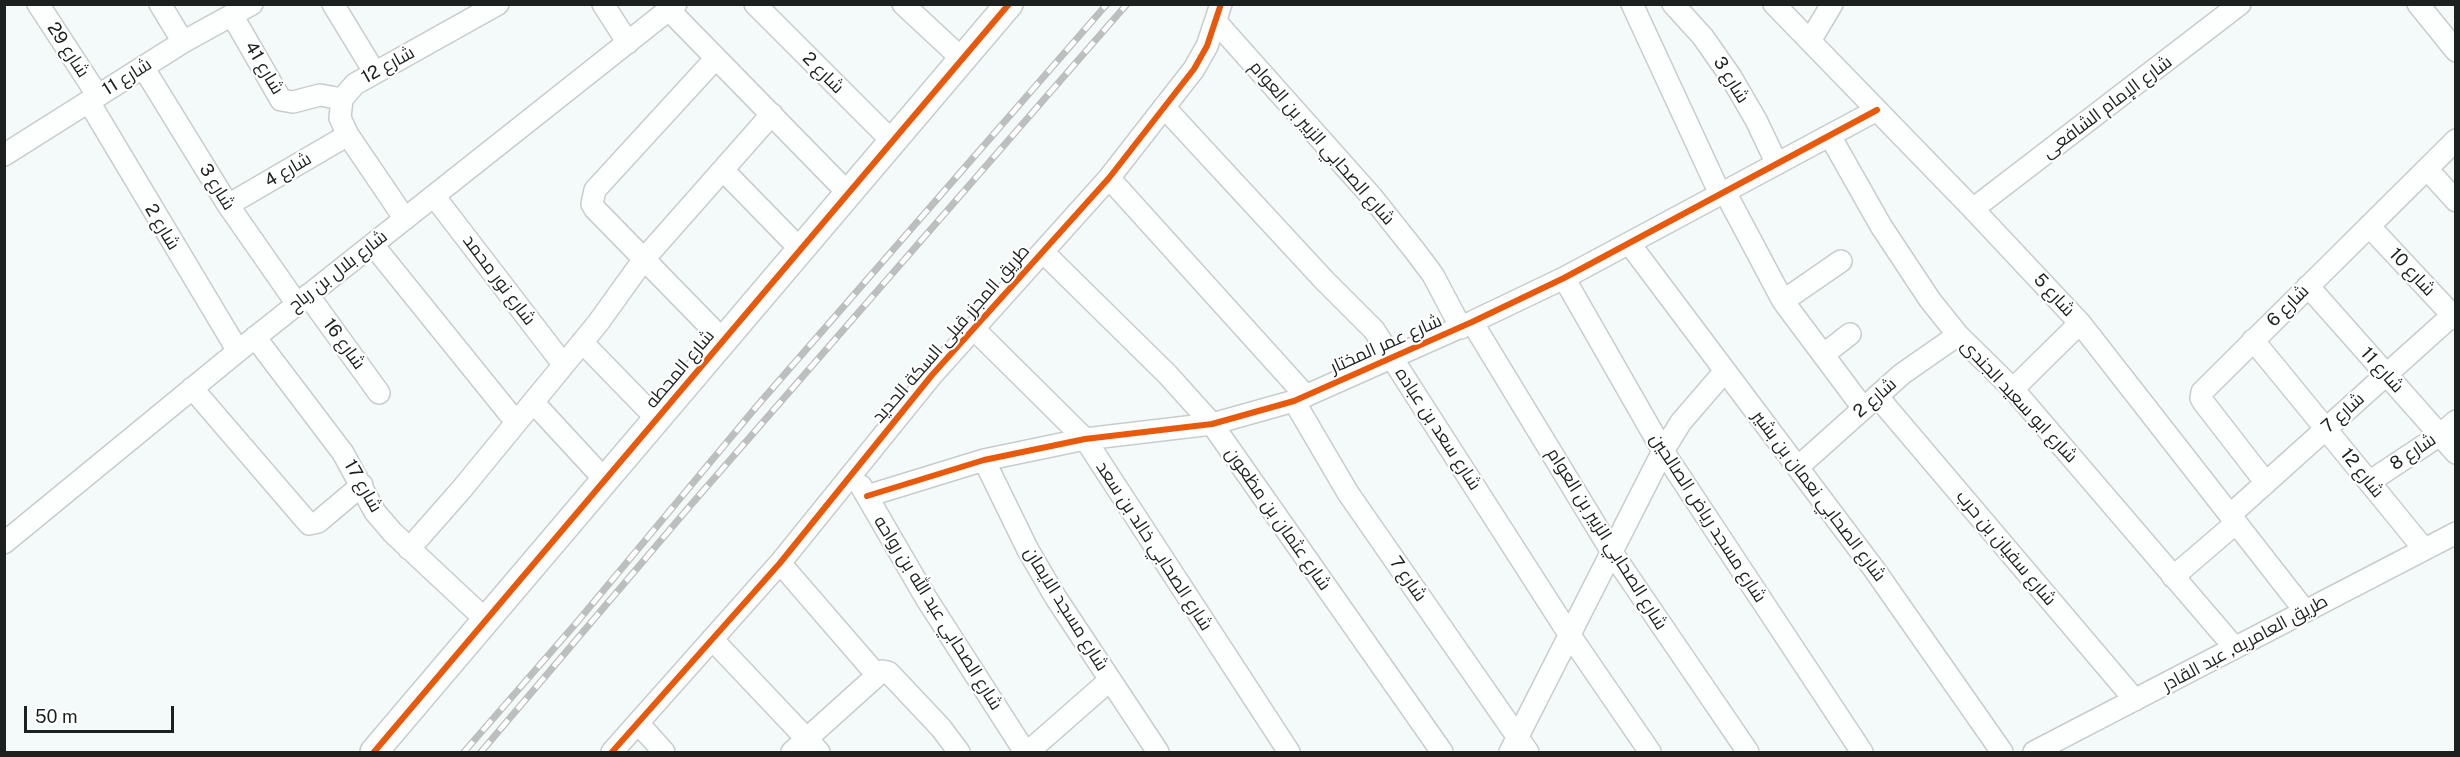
<!DOCTYPE html>
<html>
<head>
<meta charset="utf-8">
<style>
	body { margin:0 }
	#map { position:relative; width:2460px; height:757px; overflow:hidden; background:#f3faf9; font-family:"Public Sans",sans-serif }
	canvas { display:block }
	.frame { position:absolute; inset:0; border:6px solid #1c201f; pointer-events:none }
	.scale { position:absolute; left:24px; top:706px; width:150px; height:27px; box-sizing:border-box; border:3px solid #1c201f; border-top:0; padding-left:8px; font-size:18px; line-height:21px; white-space:nowrap; color:#1c201f; -webkit-text-stroke:4px #fff; paint-order:stroke }
</style>
</head>
<body>
<div id="map">
<canvas width="2460" height="757"></canvas>
<div class="frame"></div>
<div class="scale">50 m</div>
</div>
<script>
const context = document.querySelector('canvas').getContext('2d');
context.lineJoin = 'round';
function poly(rows) {
  const path = new Path2D();
  for (const r of rows) {
    path.moveTo(r[0], r[1]);
    for (let i = 2; i < r.length; i += 2) path.lineTo(r[i], r[i + 1]);
  }
  return path;
}
function trace(path, color, width, dash) {
  context.strokeStyle = color;
  context.lineWidth = width;
  context.lineCap = dash ? 'butt' : 'round';
  context.setLineDash(dash || []);
  context.stroke(path);
}
function write(font, color, halo, rows, align = 'center') {
  context.font = font + ' "Public Sans",Cairo,sans-serif';
  context.lineWidth = 4.5;
  context.setLineDash([]);
  context.textBaseline = 'middle';
  context.strokeStyle = halo;
  context.fillStyle = color;
  for (const [text, x, y, turn = 0] of rows) {
    context.save();
    context.translate(x, y);
    context.rotate((+turn || 0) * Math.PI / 180);
    context.textAlign = isNaN(turn) ? turn : align;
    if (halo) context.strokeText(text, 0, 0);
    context.fillText(text, 0, 0);
    context.restore();
  }
}
const minor = poly([
	[38,4,98,96],
	[160,4,183,42],
	[333,4,375,73],
	[603,4,628,43],
	[755,4,892,141],
	[903,4,961,58],
	[1632,4,1720,194],
	[1673,4,1703,37,1731,77,1756,120,1777,164],
	[1774,4,1973,209,2080,323,2305,611],
	[2418,4,2456,51],
	[669,10,848,193],
	[232,15,281,100,293,102,320,95,342,99],
	[1217,23,1372,197,1415,251,1433,275,1461,328],
	[1810,41,1832,4],
	[716,58,595,190,592,204,595,209,723,340],
	[143,67,228,205,297,304],
	[89,102,238,351],
	[1164,107,1324,280,1374,330,1569,634,1650,752],
	[1830,136,1881,226,1930,300,1958,335,2013,389,2235,648],
	[4,155,183,42,252,4],
	[2427,169,2456,201],
	[723,170,800,249],
	[1109,178,1306,396],
	[1725,192,1783,301,1863,408],
	[434,196,563,364],
	[228,205,348,135],
	[1973,209,2240,4],
	[405,219,348,135,340,118,342,99,355,84,498,4],
	[2369,226,2456,319],
	[1629,243,1874,569,2002,752],
	[373,245,516,422],
	[1043,252,1168,375,1212,424,1442,752],
	[1564,278,1663,451,1862,752],
	[2308,286,2456,453],
	[308,295,379,393],
	[1783,301,1841,261],
	[1472,322,1615,557,1748,752],
	[974,329,1085,439,1289,752],
	[255,337,343,453,375,512,393,533,487,621],
	[2253,340,2424,549],
	[582,342,657,419],
	[1823,355,1850,334],
	[192,388,309,524,318,522,362,485],
	[2013,389,2080,323],
	[1877,396,2135,700],
	[1294,401,1348,493,1528,752],
	[533,402,605,480],
	[984,460,1028,550,1056,598,1158,752],
	[1798,467,1902,374,1958,335],
	[2369,482,2440,435,2456,421],
	[2266,483,2204,403,2201,398,2202,392,2456,140],
	[861,486,926,598,1025,752],
	[867,496,984,460,1085,439,1212,424,1294,401,1472,322,1564,278,1877,110],
	[2230,515,2456,312],
	[4,543,238,351,676,4],
	[409,549,461,490,598,323,644,259,772,114],
	[780,563,876,674],
	[2173,577,2236,523],
	[712,639,819,752],
	[638,723,664,752],
	[612,752,780,563,932,375,1109,178,1194,69,1207,46,1221,4],
	[792,752,882,671,888,672,893,677,941,728,959,752],
	[1028,752,1110,680],
	[1510,752,1663,451,1681,422,1725,371],
	[2034,752,2456,533]
]);
const tertiary = poly([
	[374,752,1009,4]
]);
trace(minor, '#c8cdcc', 24);
trace(tertiary, '#c8cdcc', 30);
trace(minor, '#fdfefe', 21);
trace(tertiary, '#fdfefe', 27);
const rail = poly([
	[464,752,578,621,757,406,1107,4],
	[481,752,690,506,1127,4]
]);
trace(rail, '#bdbebe', 7);
trace(rail, '#fff', 4.5, [14]);
trace(poly([
	[867,496,984,460,1085,439,1212,424,1294,401,1472,322,1564,278,1877,110],
	[374,752,1009,4],
	[612,752,780,563,932,375,1109,178,1194,69,1207,46,1221,4]
]), '#e8590c', 6);
write('18px', '#1c201f', '#fff', [
	["شارع 29",68,50,57],
	["شارع 12",388,65,-29],
	["شارع 41",264,68,59],
	["شارع 2",823,73,45],
	["شارع 11",127,77,-32],
	["شارع 3",1731,80,58],
	["شارع الإمام الشافعى",2107,107,-37],
	["شارع الصحابي الزبير بن العوام",1322,143,49],
	["شارع 4",288,170,-30],
	["شارع 3",217,187,58],
	["شارع 2",162,227,59],
	["شارع بلال بن رباح",338,271,-38],
	["شارع 10",2412,272,47],
	["شارع نور محمد",499,280,53],
	["شارع 5",2054,295,47],
	["شارع 6",2288,306,-45],
	["طريق المجزر قبلى السكة الحديد",951,334,-49],
	["شارع 16",344,344,54],
	["شارع عمر المختار",1386,344,-24],
	["شارع المحطه",680,369,-50],
	["شارع 11",2382,370,48],
	["شارع 2",1875,398,-41],
	["شارع ابو سعيد الجندى",2019,401,47],
	["شارع 7",2343,413,-42],
	["شارع سعد بن عباده",1438,429,57],
	["شارع 8",2413,452,-34],
	["شارع 12",2362,473,51],
	["شارع 17",363,486,60],
	["شارع الصحابي نعمان بن بشير",1819,496,53],
	["شارع مسجد رياض الصالحين",1708,518,57],
	["شارع عثمان بن مظعون",1278,519,55],
	["شارع الصحابي الزبير بن العوام",1607,539,58],
	["شارع الصحابي خالد بن سعد",1154,546,57],
	["شارع سفيان بن حرب",2006,548,50],
	["شارع 7",1408,579,55],
	["شارع مسجد الايمان",1066,609,58],
	["شارع الصحابي عبد الله بن رواحه",938,613,58],
	["طريق العامريه, عبد القادر",2245,643,-28]
]);
</script>
</body>
</html>
